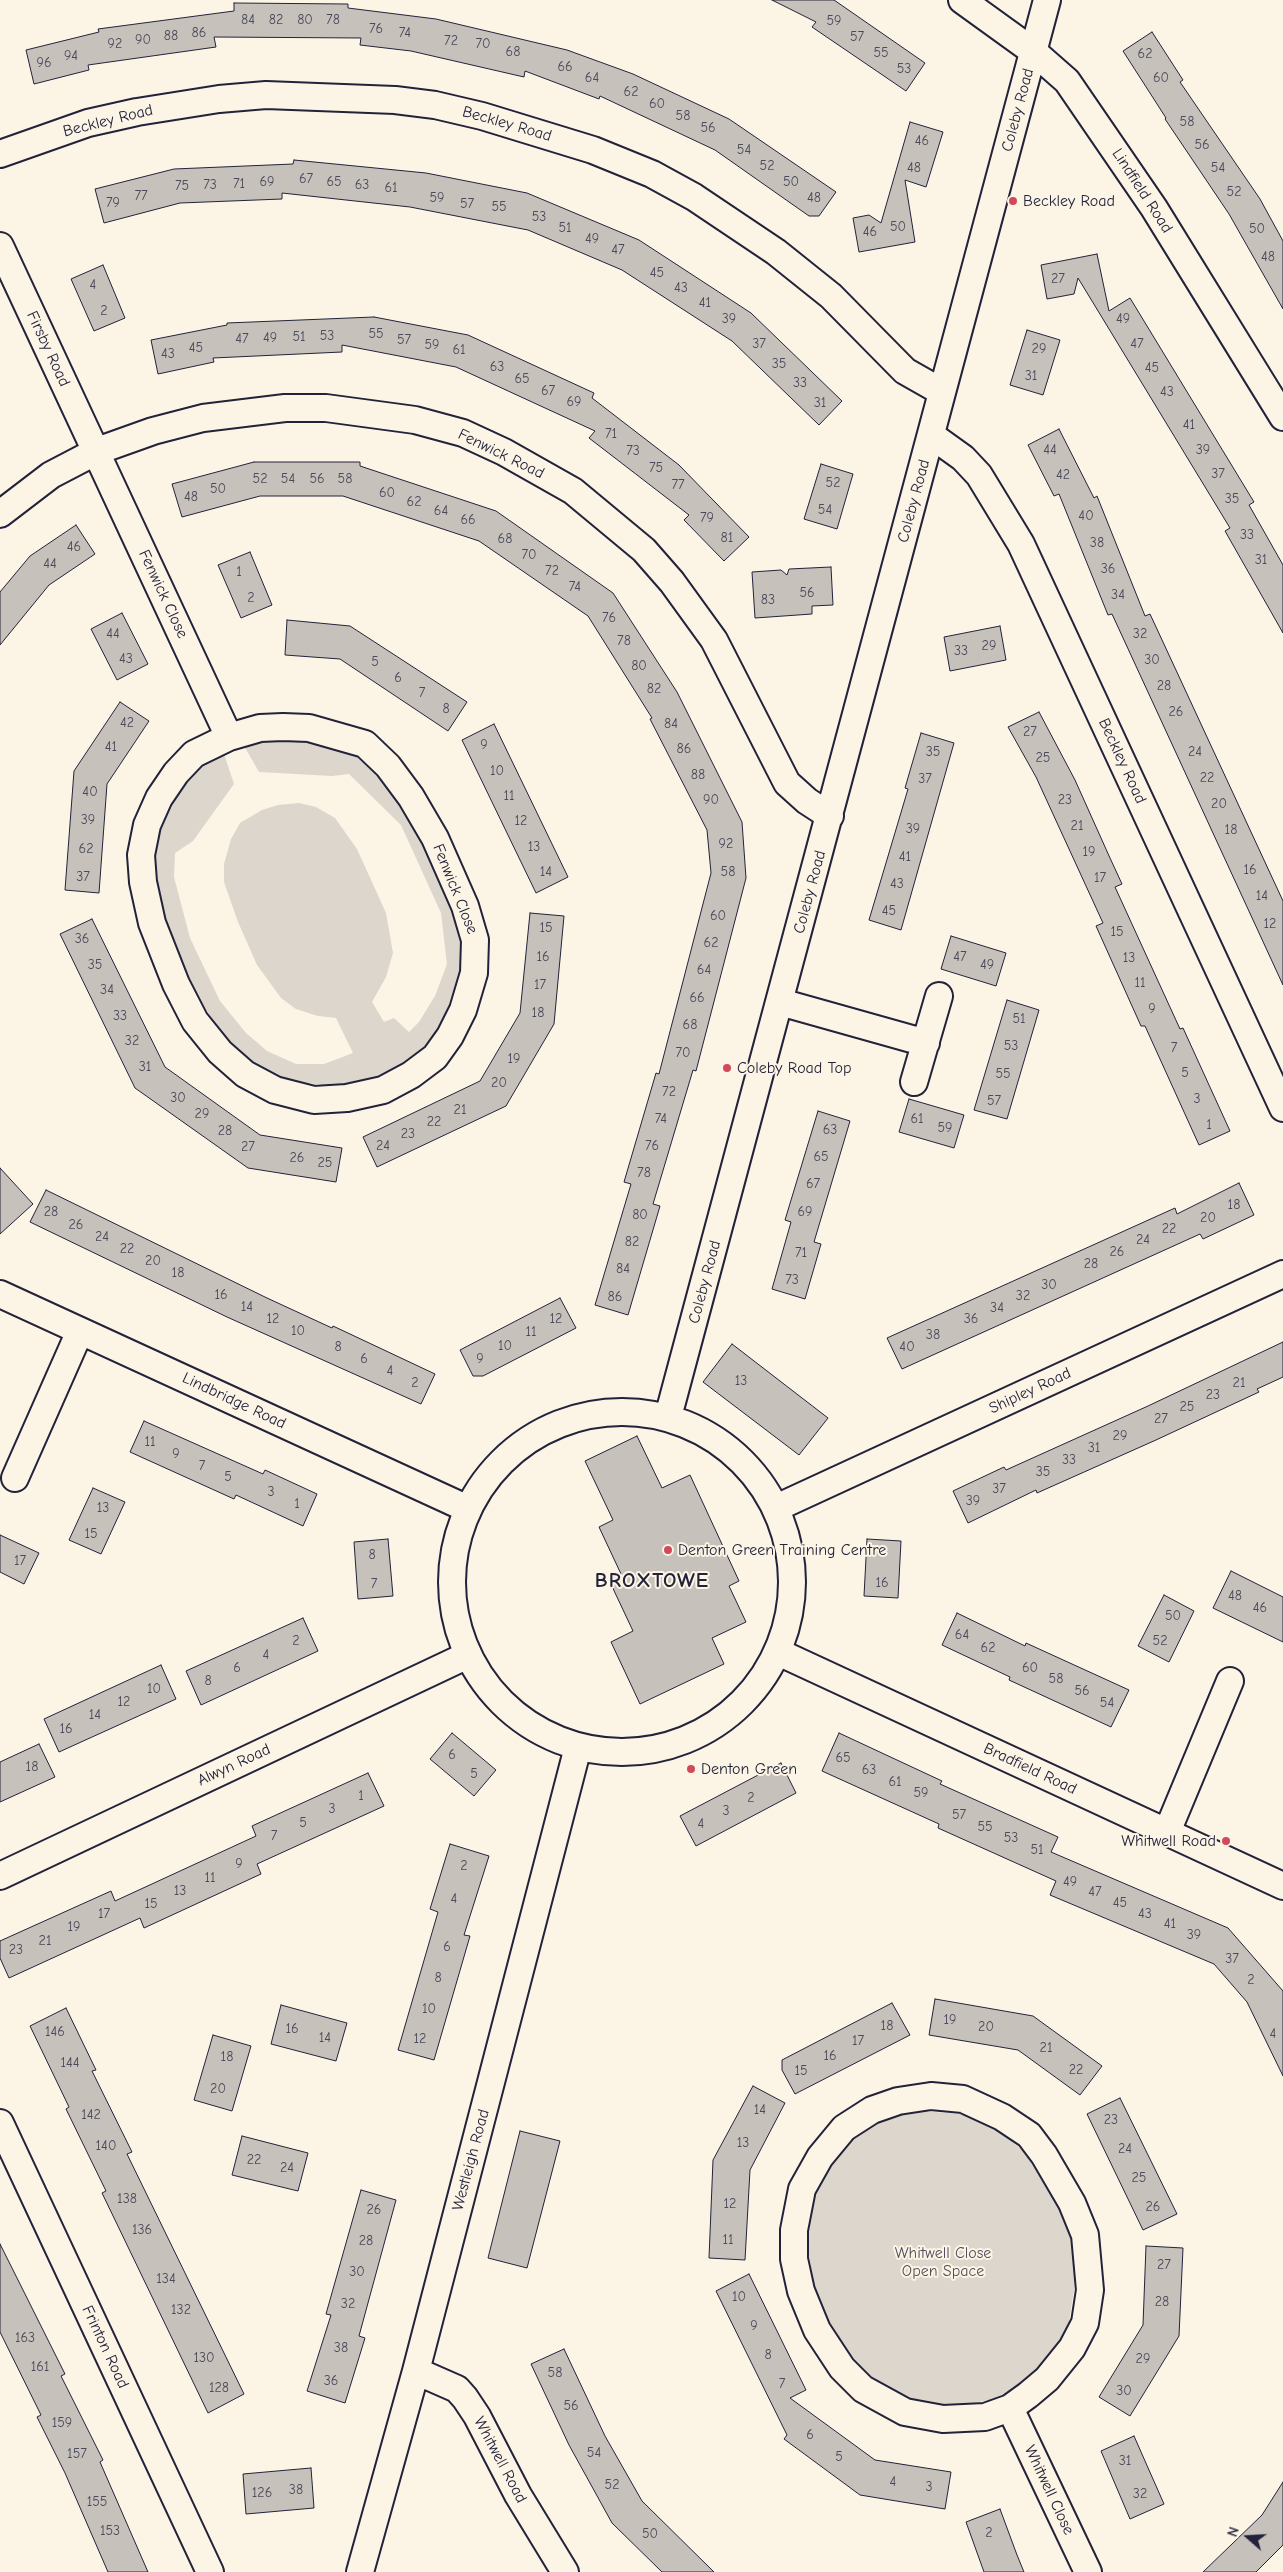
<!DOCTYPE html>
<html>
<head>
<meta charset="utf-8">
<style>
	body { margin:0 }
	#map { position:relative; width:1283px; height:2572px; overflow:hidden; background:#fcf5e5; font-family:"Comic Neue",sans-serif }
	canvas { display:block }
	.north { position:absolute; left:1223px; top:2512px; width:50px; height:50px; -webkit-text-stroke:4px #fcf5e5; paint-order:stroke; rotate:289deg; font-size:14px; font-weight:700; line-height:20px; text-align:center; color:#22223b }
	.north::after { content:''; display:block; margin:auto; width:18px; height:22px; background:#22223b; clip-path:polygon(50% 0,100% 100%,50% 72%,0 100%) }
</style>
</head>
<body>
<div id="map">
<canvas width="1283" height="2572"></canvas>
<div class="north">N</div>
</div>
<script>
const context = document.querySelector('canvas').getContext('2d');
context.lineJoin = 'round';
function paint(path, color) {
  context.fillStyle = color;
  context.fill(path, 'evenodd');
}
function poly(rows) {
  const path = new Path2D();
  for (const r of rows) {
    if (r.length === 3) {
      path.moveTo(r[0] + r[2], r[1]);
      path.arc(r[0], r[1], r[2], 0, 2 * Math.PI);
      continue;
    }
    path.moveTo(r[0], r[1]);
    for (let i = 2; i < r.length; i += 2) path.lineTo(r[i], r[i + 1]);
  }
  return path;
}
function trace(path, color, width, dash) {
  context.strokeStyle = color;
  context.lineWidth = width;
  context.lineCap = dash ? 'butt' : 'round';
  context.setLineDash(dash || []);
  context.stroke(path);
}
function write(font, color, halo, rows, align = 'center') {
  context.font = font + ' "Comic Neue",sans-serif';
  context.lineWidth = 4;
  context.setLineDash([]);
  context.textBaseline = 'middle';
  context.strokeStyle = halo;
  context.fillStyle = color;
  for (const [text, x, y, turn = 0] of rows) {
    context.save();
    context.translate(x, y);
    context.rotate((+turn || 0) * Math.PI / 180);
    context.textAlign = isNaN(turn) ? turn : align;
    if (halo) context.strokeText(text, 0, 0);
    context.fillText(text, 0, 0);
    context.restore();
  }
}
paint(poly([
	[295,736,354,753,372,766,396,795,420,833,456,913,461,940,460,972,443,1021,432,1040,413,1059,376,1078,354,1084,323,1085,285,1080,258,1067,229,1043,204,1007,178,958,164,924,151,866,155,832,171,795,201,763,224,754,234,784,193,841,175,853,174,877,190,938,220,1001,246,1033,267,1051,296,1064,324,1064,353,1053,336,1018,318,1016,296,1009,281,998,257,965,238,922,224,882,224,864,231,839,240,823,262,810,278,805,299,803,316,807,335,818,357,849,386,913,393,953,386,977,372,1002,384,1022,394,1018,409,1032,419,1022,435,996,447,964,441,913,401,825,349,774,332,776,259,772,243,744],
	[921,2111,960,2114,1001,2131,1024,2152,1057,2204,1073,2242,1075,2284,1069,2322,1059,2345,1037,2371,1020,2387,989,2400,955,2407,918,2403,876,2385,854,2363,829,2321,815,2288,805,2233,814,2192,834,2160,860,2133,889,2116]
]), '#dcd6cc');
const building = poly([
	[772,0,834,0,925,63,906,91,812,27,816,22,772,0],
	[234,3,348,4,348,8,436,19,567,50,633,74,729,119,836,192,819,216,809,216,715,150,600,96,599,99,525,71,524,77,411,51,360,45,361,38,214,37,216,47,88,65,89,70,34,84,26,50,99,32,98,29,234,11,234,3],
	[1152,32,1183,80,1180,82,1260,199,1283,241,1283,309,1229,214,1165,119,1166,118,1123,51,1152,32],
	[910,122,943,132,926,187,905,180,915,242,859,252,853,218,869,215,881,223,910,122],
	[294,160,426,173,527,193,639,240,751,313,842,401,819,425,732,341,622,270,528,230,410,207,282,193,282,199,180,203,104,223,95,189,174,169,293,164,294,160],
	[1097,254,1109,311,1130,298,1254,502,1249,505,1283,565,1283,633,1225,531,1230,528,1078,278,1074,294,1047,299,1041,265,1097,254],
	[103,265,125,318,94,331,71,279,103,265],
	[374,317,468,335,594,393,592,398,679,465,749,537,724,561,684,520,689,515,589,438,595,431,456,367,342,345,342,352,213,358,214,362,158,374,151,340,227,325,227,323,374,317],
	[1027,330,1060,340,1043,395,1010,385,1027,330],
	[1059,429,1094,498,1097,496,1145,616,1150,614,1283,901,1283,985,1112,614,1108,615,1059,494,1054,496,1028,445,1059,429],
	[254,462,360,462,360,466,496,511,613,593,677,692,742,822,746,878,696,1071,693,1070,653,1204,660,1206,628,1315,595,1305,631,1184,624,1182,656,1073,659,1074,711,873,707,830,650,719,652,718,588,616,479,541,343,496,260,496,182,517,172,484,254,462],
	[821,464,853,474,837,529,804,519,821,464],
	[76,525,95,554,49,585,0,645,0,592,30,556,76,525],
	[250,552,272,605,241,618,218,565,250,552],
	[831,567,833,605,812,606,812,614,755,618,752,572,781,570,787,575,789,569,831,567],
	[122,613,148,664,117,680,91,629,122,613],
	[287,620,350,626,467,702,448,731,340,659,285,655,287,620],
	[1000,626,1006,660,950,671,944,637,1000,626],
	[120,702,149,721,107,784,99,893,65,890,74,771,120,702],
	[1039,712,1075,780,1110,858,1122,884,1115,887,1180,1029,1183,1028,1230,1131,1199,1145,1145,1026,1141,1026,1096,926,1103,923,1036,777,1008,727,1039,712],
	[494,724,568,877,536,893,462,740,494,724],
	[921,733,954,743,901,930,869,920,908,789,905,788,921,733],
	[530,913,564,916,554,1024,506,1106,377,1167,363,1137,480,1081,520,1013,530,913],
	[92,919,165,1067,260,1135,342,1148,336,1182,248,1168,135,1088,60,934,92,919],
	[951,936,1006,953,996,986,941,969,951,936],
	[1007,1000,1039,1010,1007,1119,974,1110,1007,1000],
	[909,1099,964,1115,954,1148,899,1132,909,1099],
	[818,1111,850,1121,814,1242,821,1244,805,1299,772,1289,791,1222,785,1220,818,1111],
	[0,1168,33,1204,0,1234,0,1168],
	[1239,1183,1254,1215,1203,1239,1200,1234,902,1369,887,1338,1175,1208,1177,1214,1239,1183],
	[46,1190,267,1298,332,1328,333,1326,435,1374,421,1404,227,1317,30,1222,46,1190],
	[560,1298,576,1328,483,1376,473,1376,460,1350,560,1298],
	[1283,1342,1283,1377,1257,1389,1259,1392,1156,1440,1037,1493,1036,1490,968,1523,953,1491,1004,1467,1006,1470,1148,1406,1283,1342],
	[732,1344,828,1418,799,1455,703,1382,732,1344],
	[144,1421,263,1474,265,1470,317,1494,303,1526,236,1495,234,1499,130,1452,144,1421],
	[637,1436,662,1488,690,1475,739,1581,729,1586,746,1622,712,1638,724,1664,640,1704,611,1642,633,1631,609,1580,621,1574,599,1527,613,1520,585,1461,637,1436],
	[93,1488,125,1502,101,1554,69,1540,93,1488],
	[0,1535,39,1553,24,1584,0,1572,0,1535],
	[388,1539,393,1596,358,1599,354,1542,388,1539],
	[867,1539,901,1541,898,1598,864,1596,867,1539],
	[1231,1571,1283,1597,1283,1642,1213,1608,1231,1571],
	[1164,1595,1194,1611,1169,1662,1138,1646,1164,1595],
	[957,1613,1025,1646,1026,1643,1129,1690,1111,1727,1009,1680,1010,1677,942,1645,957,1613],
	[303,1618,318,1651,201,1705,186,1671,303,1618],
	[161,1665,176,1699,59,1752,44,1719,161,1665],
	[452,1733,496,1770,474,1796,430,1759,452,1733],
	[839,1733,942,1781,940,1784,1058,1837,1051,1852,1228,1928,1283,1991,1283,2076,1247,2002,1214,1964,1050,1895,1056,1881,938,1828,939,1824,822,1771,839,1733],
	[39,1744,55,1777,0,1802,0,1762,39,1744],
	[781,1763,796,1793,696,1846,680,1816,781,1763],
	[368,1773,384,1806,257,1864,261,1874,144,1928,140,1918,9,1978,0,1958,0,1941,111,1891,115,1901,256,1836,252,1826,368,1773],
	[450,1844,489,1856,464,1935,470,1936,434,2060,398,2050,438,1912,430,1909,450,1844],
	[935,1999,1033,2016,1102,2066,1080,2095,1018,2050,929,2035,935,1999],
	[892,2003,910,2035,795,2094,782,2070,782,2060,892,2003],
	[281,2005,347,2023,336,2061,271,2044,281,2005],
	[66,2008,96,2070,92,2071,132,2152,127,2154,244,2394,208,2413,102,2193,106,2191,66,2109,69,2107,30,2026,66,2008],
	[213,2035,251,2046,232,2111,194,2100,213,2035],
	[753,2086,785,2103,750,2170,745,2260,709,2258,713,2160,753,2086],
	[1120,2098,1177,2214,1143,2230,1087,2114,1120,2098],
	[520,2131,560,2141,527,2268,488,2258,520,2131],
	[242,2136,308,2153,298,2191,232,2175,242,2136],
	[361,2190,396,2200,359,2336,365,2338,345,2403,307,2391,331,2315,326,2314,361,2190],
	[0,2244,65,2374,61,2376,103,2460,100,2462,148,2572,108,2572,65,2473,37,2417,41,2415,0,2332,0,2244],
	[1146,2246,1183,2248,1179,2336,1130,2416,1099,2397,1143,2325,1146,2246],
	[749,2274,806,2390,790,2398,875,2460,951,2472,945,2509,860,2495,784,2439,787,2435,716,2291,749,2274],
	[564,2349,605,2436,642,2501,714,2572,662,2572,612,2523,569,2445,531,2364,564,2349],
	[1134,2436,1164,2504,1130,2519,1101,2451,1134,2436],
	[311,2468,314,2508,246,2514,243,2474,311,2468],
	[1283,2482,1283,2545,1256,2572,1203,2572,1262,2515,1283,2482],
	[1000,2509,1017,2555,1024,2572,984,2572,966,2522,1000,2509]
]);
paint(building, '#c6c1bb');
trace(building, '#22223b', 1);
const street = poly([
	[962,0,1034,52,1067,81,1154,208,1283,417],
	[0,154,88,123,137,112,219,99,266,95,395,100,435,105,482,116,593,150,652,174,694,197,776,252,831,296,905,371,942,392],
	[0,246,229,737],
	[931,435,963,458,979,475,1021,544,1283,1108],
	[0,514,51,475,97,451,153,431,203,418,285,408,326,408,415,420,463,433,504,452,573,491,644,550,672,582,714,640,787,783,807,801,830,816],
	[283,727,309,728,365,744,388,766,411,797,435,838,465,906,475,940,474,973,463,1010,450,1036,435,1057,411,1075,383,1090,347,1098,314,1100,275,1090,245,1074,220,1052,195,1021,176,984,152,923,143,882,141,855,147,825,159,798,176,773,194,754,229,737,260,728,283,727],
	[780,1002,926,1043],
	[914,1082,939,996],
	[0,1294,468,1509],
	[622,1582,170],
	[668,1417,1047,0],
	[15,1478,80,1331],
	[776,1508,1283,1274],
	[778,1652,1283,1886],
	[1167,1832,1230,1681],
	[0,1876,468,1655],
	[931,2096,963,2099,1002,2117,1029,2135,1044,2155,1072,2203,1085,2235,1090,2290,1085,2323,1072,2348,1047,2379,1028,2395,1010,2408,985,2417,943,2419,905,2412,863,2389,842,2368,817,2330,801,2291,794,2259,794,2230,802,2189,820,2157,844,2128,872,2110,898,2101,931,2096],
	[0,2123,210,2572],
	[416,2371,457,2389,465,2398,477,2416,518,2495,565,2572],
	[1010,2408,1088,2572],
	[360,2572,416,2371,578,1747]
]);
trace(street, '#22223b', 30);
trace(street, '#fcf5e5', 26);
for (const [x, y, r, color] of [
	[1013,201,5,"#d1495b"],
	[727,1068,5,"#d1495b"],
	[668,1550,5,"#d1495b"],
	[691,1769,5,"#d1495b"],
	[1226,1841,5,"#d1495b"]
]) {
  const dot = new Path2D();
  dot.arc(x, y, r, 0, 2 * Math.PI);
  context.fillStyle = color;
  context.fill(dot);
  trace(dot, '#fcf5e5', 2);
}
write('14px', '#4b4a5b', null, [
	["84",248,20],
	["82",276,20],
	["80",305,20],
	["78",333,20],
	["59",834,21],
	["76",376,29],
	["86",199,33],
	["74",405,33],
	["88",171,36],
	["57",857,37],
	["90",143,40],
	["72",451,41],
	["92",115,44],
	["70",483,44],
	["68",513,52],
	["55",881,53],
	["62",1145,54],
	["94",71,56],
	["96",44,63],
	["66",565,67],
	["53",904,69],
	["64",592,78],
	["60",1161,78],
	["62",631,92],
	["60",657,104],
	["58",683,116],
	["58",1187,122],
	["56",708,128],
	["46",922,141],
	["56",1202,145],
	["54",744,150],
	["52",767,166],
	["48",914,168],
	["54",1218,168],
	["67",306,179],
	["69",267,182],
	["65",334,182],
	["50",791,182],
	["71",239,184],
	["73",210,185],
	["63",362,185],
	["75",182,186],
	["61",391,188],
	["52",1234,192],
	["77",141,196],
	["59",437,198],
	["48",814,198],
	["79",113,203],
	["57",467,204],
	["55",499,207],
	["53",539,217],
	["50",898,227],
	["51",565,228],
	["50",1257,229],
	["46",870,232],
	["49",592,239],
	["47",618,250],
	["48",1268,257],
	["45",657,273],
	["27",1058,279],
	["4",93,285],
	["43",681,288],
	["41",705,303],
	["2",104,311],
	["39",729,319],
	["49",1123,319],
	["55",376,334],
	["53",327,336],
	["51",299,337],
	["49",270,338],
	["47",242,339],
	["57",404,340],
	["37",759,344],
	["47",1137,344],
	["59",432,345],
	["45",196,348],
	["29",1039,349],
	["61",459,350],
	["43",168,354],
	["35",779,364],
	["63",497,367],
	["45",1152,368],
	["31",1031,376],
	["65",522,379],
	["33",800,383],
	["67",548,391],
	["43",1167,392],
	["69",574,402],
	["31",820,403],
	["41",1189,425],
	["71",611,434],
	["44",1050,450],
	["39",1203,450],
	["73",633,451],
	["75",656,468],
	["37",1218,474],
	["42",1063,475],
	["52",260,479],
	["54",288,479],
	["56",317,479],
	["58",345,479],
	["52",833,483],
	["77",678,485],
	["50",218,489],
	["60",387,493],
	["48",191,497],
	["35",1232,499],
	["62",414,502],
	["54",825,510],
	["64",441,511],
	["40",1086,516],
	["79",707,518],
	["66",468,520],
	["33",1247,535],
	["81",727,538],
	["68",505,539],
	["38",1097,543],
	["46",74,547],
	["70",529,555],
	["31",1261,560],
	["44",50,564],
	["36",1108,569],
	["72",552,571],
	["1",239,572],
	["74",575,587],
	["56",807,593],
	["34",1118,595],
	["2",251,598],
	["83",768,600],
	["76",609,618],
	["44",113,634],
	["32",1140,634],
	["78",624,641],
	["29",989,646],
	["33",961,651],
	["43",126,659],
	["30",1152,660],
	["5",375,662],
	["80",639,666],
	["6",398,678],
	["28",1164,686],
	["82",654,689],
	["7",422,693],
	["8",446,709],
	["26",1176,712],
	["42",127,723],
	["84",671,724],
	["27",1030,732],
	["9",484,745],
	["41",111,747],
	["86",684,749],
	["35",933,752],
	["24",1195,752],
	["25",1043,758],
	["10",497,771],
	["88",698,775],
	["22",1207,778],
	["37",925,779],
	["40",90,792],
	["11",509,796],
	["90",711,800],
	["23",1065,800],
	["20",1219,804],
	["39",88,820],
	["12",521,821],
	["21",1077,826],
	["39",913,829],
	["18",1231,830],
	["92",726,844],
	["13",534,847],
	["62",86,849],
	["19",1089,852],
	["41",905,857],
	["16",1250,870],
	["14",546,872],
	["58",728,872],
	["37",83,877],
	["17",1100,878],
	["43",897,884],
	["14",1262,896],
	["45",889,911],
	["60",718,916],
	["12",1270,924],
	["15",546,928],
	["15",1117,932],
	["36",82,939],
	["62",711,943],
	["16",543,957],
	["47",960,957],
	["13",1129,958],
	["35",95,965],
	["49",987,965],
	["64",704,970],
	["11",1140,983],
	["17",540,985],
	["34",107,990],
	["66",697,998],
	["9",1152,1009],
	["18",538,1013],
	["33",120,1016],
	["51",1019,1019],
	["68",690,1025],
	["32",132,1041],
	["53",1011,1046],
	["7",1174,1048],
	["70",683,1053],
	["19",514,1059],
	["31",145,1067],
	["5",1185,1073],
	["55",1003,1074],
	["20",499,1083],
	["72",669,1092],
	["30",178,1098],
	["3",1197,1099],
	["57",994,1101],
	["21",460,1110],
	["29",202,1114],
	["74",661,1119],
	["61",917,1119],
	["22",434,1122],
	["1",1209,1125],
	["59",945,1128],
	["63",830,1130],
	["28",225,1131],
	["23",408,1134],
	["24",383,1146],
	["76",652,1146],
	["27",248,1147],
	["65",821,1157],
	["26",297,1158],
	["25",325,1163],
	["78",644,1173],
	["67",813,1184],
	["18",1234,1205],
	["28",51,1212],
	["69",805,1212],
	["80",640,1215],
	["20",1208,1218],
	["26",76,1225],
	["22",1169,1229],
	["24",102,1237],
	["24",1143,1240],
	["82",632,1242],
	["22",127,1249],
	["26",1117,1252],
	["71",801,1253],
	["20",153,1261],
	["28",1091,1264],
	["84",623,1269],
	["18",178,1273],
	["73",792,1280],
	["30",1049,1285],
	["16",221,1295],
	["32",1023,1296],
	["86",615,1297],
	["14",247,1307],
	["34",997,1308],
	["12",273,1319],
	["12",556,1319],
	["36",971,1319],
	["10",298,1331],
	["11",531,1332],
	["38",933,1335],
	["10",505,1346],
	["8",338,1347],
	["40",907,1347],
	["6",364,1359],
	["9",480,1359],
	["4",390,1371],
	["13",741,1381],
	["2",415,1383],
	["21",1239,1383],
	["23",1213,1395],
	["25",1187,1407],
	["27",1161,1419],
	["29",1120,1436],
	["11",150,1442],
	["31",1094,1448],
	["9",176,1454],
	["33",1069,1460],
	["7",202,1466],
	["35",1043,1472],
	["5",228,1477],
	["37",999,1489],
	["3",271,1492],
	["39",973,1501],
	["1",297,1504],
	["13",103,1508],
	["15",91,1534],
	["8",372,1555],
	["17",20,1561],
	["16",882,1583],
	["7",374,1584],
	["48",1235,1596],
	["46",1260,1608],
	["50",1173,1616],
	["64",962,1635],
	["2",296,1641],
	["52",1160,1641],
	["62",988,1648],
	["4",266,1655],
	["6",237,1668],
	["60",1030,1668],
	["58",1056,1679],
	["8",208,1681],
	["10",154,1689],
	["56",1082,1691],
	["12",124,1702],
	["54",1107,1703],
	["14",95,1715],
	["16",66,1729],
	["6",452,1755],
	["65",843,1758],
	["18",32,1767],
	["63",869,1770],
	["5",474,1774],
	["61",895,1782],
	["59",921,1793],
	["1",361,1796],
	["2",751,1798],
	["3",332,1809],
	["3",726,1811],
	["57",959,1815],
	["5",303,1823],
	["4",701,1824],
	["55",985,1827],
	["7",274,1836],
	["53",1011,1838],
	["51",1037,1850],
	["9",239,1864],
	["2",464,1866],
	["11",210,1878],
	["49",1070,1882],
	["13",180,1891],
	["47",1095,1892],
	["4",454,1899],
	["45",1120,1903],
	["15",151,1904],
	["17",104,1914],
	["43",1145,1914],
	["41",1170,1924],
	["19",74,1927],
	["39",1194,1935],
	["21",45,1941],
	["6",447,1947],
	["23",16,1950],
	["37",1232,1959],
	["8",438,1978],
	["2",1251,1980],
	["10",429,2009],
	["19",950,2020],
	["18",887,2026],
	["20",986,2027],
	["16",292,2029],
	["146",55,2032],
	["4",1273,2034],
	["14",325,2038],
	["12",420,2039],
	["17",858,2041],
	["21",1046,2048],
	["16",830,2056],
	["18",227,2057],
	["144",70,2063],
	["22",1076,2070],
	["15",801,2071],
	["20",218,2089],
	["14",760,2110],
	["142",91,2115],
	["23",1111,2120],
	["13",743,2143],
	["140",106,2146],
	["24",1125,2149],
	["22",254,2160],
	["24",287,2168],
	["25",1139,2178],
	["138",127,2199],
	["12",730,2204],
	["26",1153,2207],
	["26",374,2210],
	["136",142,2230],
	["11",728,2240],
	["28",366,2241],
	["27",1164,2265],
	["30",357,2272],
	["134",166,2279],
	["10",739,2297],
	["28",1162,2302],
	["32",348,2304],
	["132",181,2310],
	["9",754,2326],
	["163",25,2338],
	["38",341,2348],
	["8",768,2355],
	["130",204,2358],
	["29",1143,2359],
	["161",40,2367],
	["58",555,2373],
	["36",331,2381],
	["7",782,2384],
	["128",219,2388],
	["30",1124,2391],
	["56",571,2406],
	["159",62,2423],
	["6",810,2435],
	["54",594,2453],
	["157",77,2454],
	["5",839,2457],
	["31",1125,2461],
	["4",893,2482],
	["52",612,2485],
	["3",929,2487],
	["38",296,2490],
	["126",262,2493],
	["32",1140,2494],
	["155",97,2502],
	["153",110,2531],
	["2",989,2533],
	["50",650,2534]
]);
write('16px', '#22223b', '#fcf5e5', [
	["Coleby Road",1018,110,-75],
	["Beckley Road",108,121,-14],
	["Beckley Road",507,124,16],
	["Lindfield Road",1142,191,57],
	["Firsby Road",48,349,65],
	["Fenwick Road",501,454,26],
	["Coleby Road",914,501,-75],
	["Fenwick Close",163,594,65],
	["Beckley Road",1122,761,65],
	["Fenwick Close",455,889,68],
	["Coleby Road",810,892,-75],
	["Coleby Road",705,1282,-75],
	["Shipley Road",1030,1391,-25],
	["Lindbridge Road",234,1401,25],
	["Alwyn Road",234,1765,-25],
	["Bradfield Road",1030,1769,25],
	["Westleigh Road",471,2160,-75],
	["Frinton Road",105,2347,65],
	["Whitwell Road",500,2460,62],
	["Whitwell Close",1049,2490,65]
]);
write('16px', '#22223b', '#fcf5e5', [
	["Beckley Road",1023,201],
	["Coleby Road Top",737,1068],
	["Denton Green Training Centre",678,1550],
	["Denton Green",701,1769],
	["Whitwell Road",1216,1841,"right"]
], 'left');
write('16px', '#504f5f', '#fcf5e5', [
	["Whitwell Close",943,2253],
	["Open Space",943,2271]
]);
context.letterSpacing = '1px';
write('bold 21px', '#22223b', '#fcf5e5', [
	["BROXTOWE",652,1581]
]);
context.letterSpacing = '0px';
</script>
</body>
</html>
